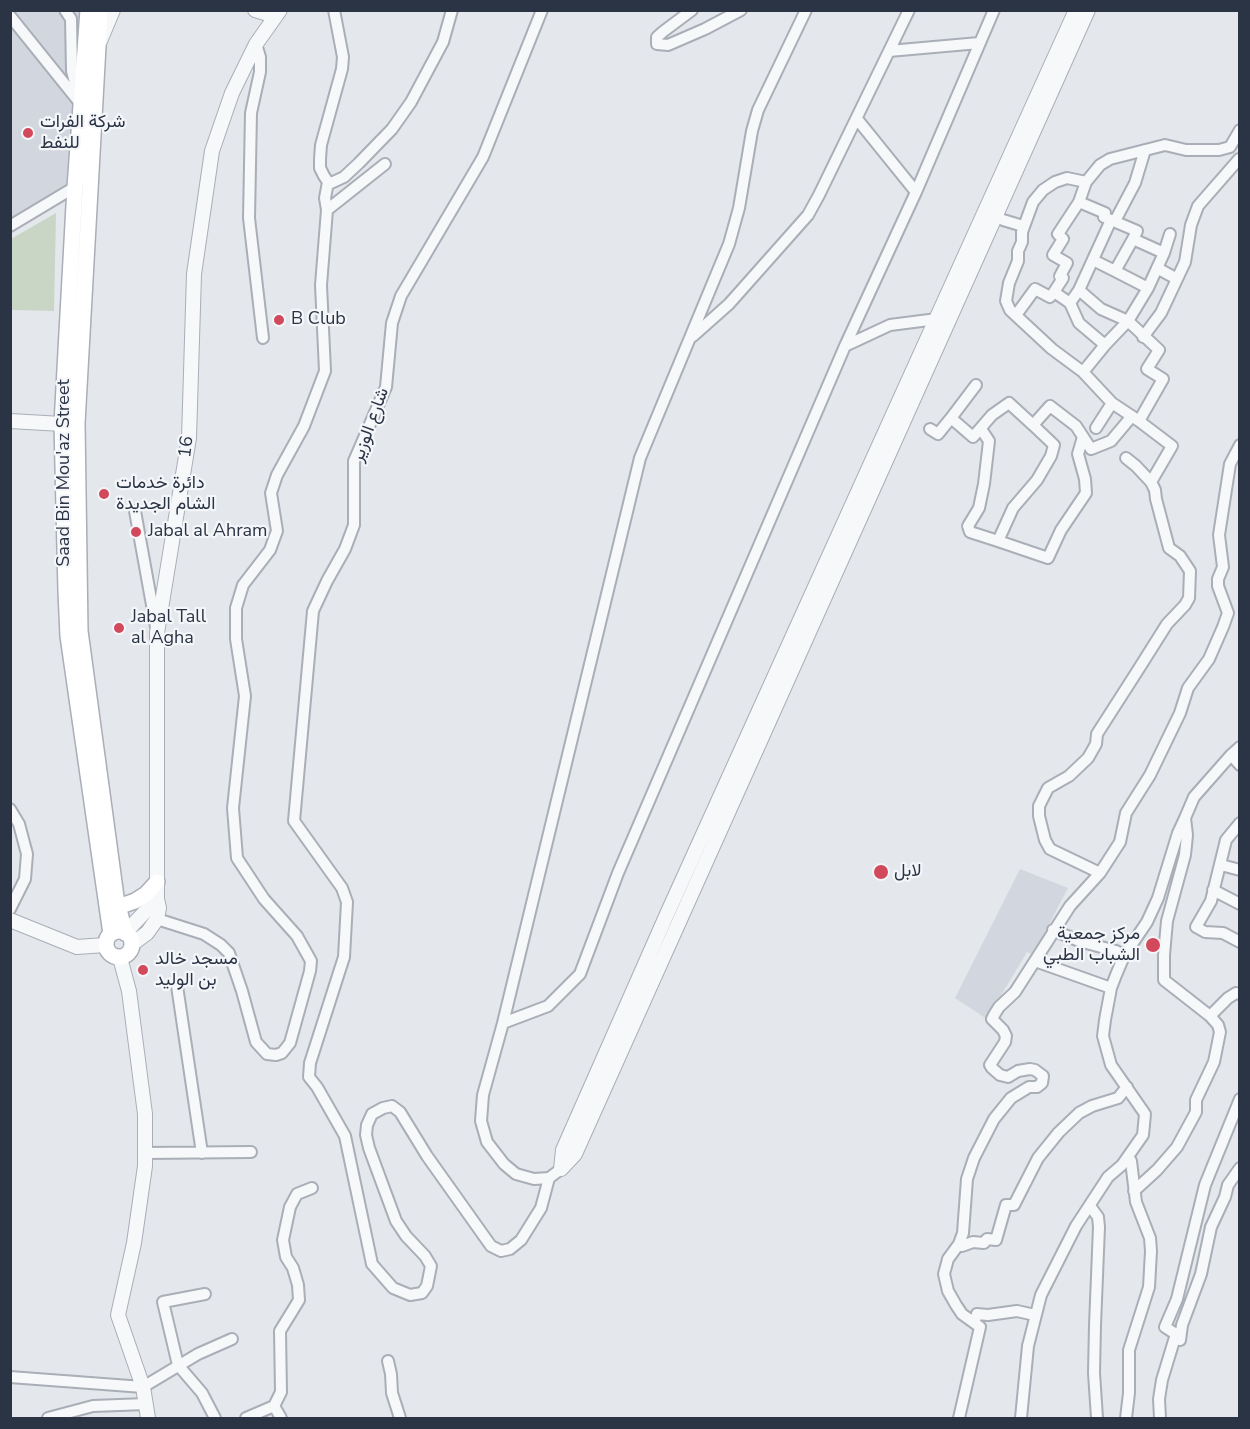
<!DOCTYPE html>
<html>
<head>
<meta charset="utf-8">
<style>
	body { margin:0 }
	#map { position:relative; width:1250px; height:1429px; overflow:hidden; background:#e4e7ec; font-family:"Nunito Sans",sans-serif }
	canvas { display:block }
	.frame { position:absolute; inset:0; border:12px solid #2b3445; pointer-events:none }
</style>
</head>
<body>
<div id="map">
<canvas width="1250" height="1429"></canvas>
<div class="frame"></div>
</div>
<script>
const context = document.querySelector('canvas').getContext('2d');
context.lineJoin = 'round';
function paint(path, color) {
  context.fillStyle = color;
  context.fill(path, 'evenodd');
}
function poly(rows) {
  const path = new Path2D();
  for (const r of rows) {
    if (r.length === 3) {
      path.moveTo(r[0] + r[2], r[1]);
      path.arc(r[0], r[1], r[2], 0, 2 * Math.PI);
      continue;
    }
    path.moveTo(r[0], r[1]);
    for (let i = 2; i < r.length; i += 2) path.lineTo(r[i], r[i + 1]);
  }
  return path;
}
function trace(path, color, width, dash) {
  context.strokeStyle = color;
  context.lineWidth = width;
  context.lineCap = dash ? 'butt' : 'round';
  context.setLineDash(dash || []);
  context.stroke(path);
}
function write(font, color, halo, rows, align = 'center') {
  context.font = font + ' "Nunito Sans",Vazirmatn,sans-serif';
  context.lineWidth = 4.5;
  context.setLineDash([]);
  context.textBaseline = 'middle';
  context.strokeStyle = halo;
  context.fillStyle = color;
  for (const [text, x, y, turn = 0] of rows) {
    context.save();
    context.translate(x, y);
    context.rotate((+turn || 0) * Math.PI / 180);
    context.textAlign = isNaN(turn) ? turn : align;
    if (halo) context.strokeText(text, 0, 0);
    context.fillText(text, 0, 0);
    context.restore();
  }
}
paint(poly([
	[10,11,82,11,72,186,10,222],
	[1020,869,1068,888,1033,955,1027,952,987,1019,955,998]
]), '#d2d6de');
paint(poly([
	[56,213,54,311,11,310,11,239]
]), '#c9d6c5');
const minor = poly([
	[65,10,71,19,72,71,78,94],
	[334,10,343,57,342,69,321,145,320,159,320,168,324,176,328,182,331,183,344,177,359,163,392,129,411,102,443,42,452,10],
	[542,10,483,157,401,296,392,323,386,387,354,461,354,525,345,549,327,581,313,611,294,821,342,888,347,902,344,957,310,1063,309,1077,317,1087,345,1136,372,1264,393,1288,410,1295,422,1293,427,1286,431,1266,425,1256,406,1236,396,1221,369,1148,366,1135,367,1125,372,1114,383,1108,392,1106,400,1112,427,1156,491,1246,501,1251,510,1249,521,1240,541,1208,549,1178,561,1169],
	[692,10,664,31,657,37,657,44,668,45,705,29,741,10],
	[10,16,80,103],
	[256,44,260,57,260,72,251,113,249,218,263,338],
	[889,51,979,43],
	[857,119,916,192],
	[1086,182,1067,178,1055,182,1043,190,1033,202,1022,232,1022,242,1018,251,1018,261,1009,283,1006,301,1010,310,1052,349,1083,372,1105,345],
	[1079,202,1105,213,1104,217,1111,220,1079,290,1070,303,1054,292,1063,278,1060,276,1067,263,1053,255,1063,239,1058,234,1079,202,1086,182,1100,165,1110,159,1165,145,1186,150,1219,150,1230,147,1240,130],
	[327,210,385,164],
	[1003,220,1023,226],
	[1111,220,1137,231,1133,239,1164,253],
	[1115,221,1135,183,1145,150],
	[10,226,75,187],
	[1093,260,1115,271,1133,239],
	[1157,268,1177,279],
	[1115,271,1148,288,1164,253,1170,234],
	[1079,290,1101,309,1128,321,1148,288],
	[1070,303,1079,323,1105,345,1128,321,1159,350,1147,369,1163,379,1139,421,1112,403,1096,428],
	[1016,315,1035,289,1050,297,1054,292],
	[693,336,729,304,808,215,819,195,909,10],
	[1143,337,1161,313,1185,262,1191,225,1198,206,1239,159],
	[845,346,890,325,937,319,942,320],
	[1083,372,1112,403],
	[976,385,951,418,973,437,992,415,1009,403,1033,425,1050,406,1076,426,1091,449,1111,441,1132,416],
	[930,429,938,434,951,418],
	[981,429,989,441,984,484,979,508,968,526,970,532,998,541,1013,508,1037,480,1051,456,1054,445,1033,425],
	[1126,458,1136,466,1151,482,1172,446,1139,421],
	[135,511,156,627],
	[998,541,1048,558,1061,530,1086,493,1085,479,1078,454,1083,437],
	[1240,747,1231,755,1240,765],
	[1231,755,1194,797,1185,818,1187,835,1185,855,1167,921,1164,955,1164,980,1210,1016,1228,998,1236,993,1240,994],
	[10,809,19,824,27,854,25,879,10,909],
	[1240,823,1226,840,1211,901,1196,927,1205,932,1223,933,1240,942],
	[1221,865,1240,870],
	[1100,873,1050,849,1045,840,1039,816,1039,806,1048,788,1069,776,1088,758,1096,744,1097,734,1138,670,1167,624,1185,605,1189,598,1190,571,1180,556,1169,548,1156,499,1155,490,1151,482],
	[1213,890,1240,904],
	[157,919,204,934,221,945,229,953,242,991,256,1042,267,1054,276,1055,282,1053,290,1043,310,971,311,961,297,936,264,899,237,858,233,808,245,696,236,639,236,608,243,585,270,550,274,539,277,531,271,493,277,475,304,426,325,371,321,285,327,210,325,198,328,182],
	[1053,930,1079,941,1116,951,1124,956],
	[1035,961,1111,988],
	[177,986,202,1153],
	[503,1023,548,1006,580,974,618,873,845,346,916,192,994,10],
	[145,1153,251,1152],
	[549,1178,534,1179,516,1174,504,1164,487,1142,481,1121,483,1095,503,1023,640,458,729,244,739,208,752,131,758,110,806,10],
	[1134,1191,1157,1170,1177,1147,1196,1112,1196,1100,1214,1062,1220,1032,1218,1025,1210,1016],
	[1090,1206,1098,1217,1099,1227,1095,1325,1094,1373,1097,1418],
	[959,1244,962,1246,973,1242,984,1243,987,1239,996,1240,1006,1205,1014,1205,1038,1158,1059,1132,1079,1113,1092,1106,1118,1098,1127,1087],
	[205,1294,163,1302,178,1365,202,1393,215,1418],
	[974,1322,977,1314,988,1315,1017,1311,1035,1315],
	[1179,1338,1180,1340,1182,1325,1201,1274,1211,1227,1225,1197,1228,1185,1240,1168],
	[388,1361,391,1374,392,1393,400,1418],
	[10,1377,143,1387,198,1354,232,1339],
	[48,1418,93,1406,146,1404],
	[246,1418,274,1406],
	[281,1418,274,1406,281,1392,280,1331,299,1300,298,1285,293,1268,286,1257,283,1240,290,1207,297,1194,312,1188],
	[959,1418,980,1327,962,1314,956,1305,948,1291,944,1274,948,1259,959,1244,963,1233,967,1179,974,1158,994,1119,1011,1098,1029,1087,1037,1087,1042,1083,1043,1076,1035,1070,1030,1069,1018,1071,1008,1077,1000,1075,992,1068,990,1065,1005,1042,1006,1036,1003,1030,992,1019,994,1015,999,1007,1015,992,1070,906,1100,873,1120,842,1126,813,1150,775,1180,713,1188,688,1209,659,1223,627,1228,613,1218,586,1218,579,1223,567,1219,535,1230,464,1240,445],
	[1021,1418,1028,1346,1041,1295,1076,1226,1108,1177,1122,1165,1143,1135,1145,1114,1111,1065,1103,1036,1105,1020,1111,988,1116,975,1124,956,1147,922,1158,898,1178,833,1185,818],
	[1126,1418,1129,1393,1129,1350,1149,1287,1151,1251,1150,1238,1136,1202,1131,1161,1128,1158],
	[1160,1418,1159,1399,1162,1380,1176,1334,1165,1327,1177,1299,1205,1185,1240,1099]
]);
const tertiary = poly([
	[255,10,275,16],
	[100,41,113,10],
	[10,421,62,424],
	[10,920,77,947,105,945],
	[125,933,157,899],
	[132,944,147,933,157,919,159,908,157,899,157,633,189,438,194,274,212,151,232,93,256,44,280,10],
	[120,958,129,991,145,1114,145,1166,134,1243,118,1315,143,1387,148,1418],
	[561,1169,575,1154,1088,10],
	[561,1169,563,1150,667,914,1076,10]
]);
const secondary = poly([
	[88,10,75,187,62,424,66,591,68,636,111,934],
	[100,10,77,423,80,631,116,897,125,933],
	[118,907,135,901,146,894,157,882],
	[119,944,13]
]);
trace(minor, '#a9aeb7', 14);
trace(tertiary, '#a9aeb7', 16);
trace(secondary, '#a9aeb7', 18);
trace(minor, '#f7f8fa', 10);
trace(tertiary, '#f7f8fa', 14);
trace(secondary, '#fff', 15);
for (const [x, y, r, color] of [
	[28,133,6,"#d1495b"],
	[279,320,6,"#d1495b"],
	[104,494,6,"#d1495b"],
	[136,532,6,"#d1495b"],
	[119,628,6,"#d1495b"],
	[881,872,8,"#d1495b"],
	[1153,945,8,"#d1495b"],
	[143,970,6,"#d1495b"]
]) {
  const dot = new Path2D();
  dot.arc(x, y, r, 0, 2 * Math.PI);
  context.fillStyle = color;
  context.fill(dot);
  trace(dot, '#f4f6f9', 2);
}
write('18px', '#2b3445', '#f4f6f9', [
	["شركة الفرات",40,123],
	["للنفط",40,144],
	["B Club",291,320],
	["دائرة خدمات",116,484],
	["الشام الجديدة",116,505],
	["Jabal al Ahram",148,532],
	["Jabal Tall",131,618],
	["al Agha",131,639],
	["لابل",894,872],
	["مركز جمعية",1140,935,"right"],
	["الشباب الطبي",1140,956,"right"],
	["مسجد خالد",155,960],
	["بن الوليد",155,981]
], 'left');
write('18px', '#2b3445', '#f4f6f9', [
	["شارع الوزير",371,425,-70],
	["16",187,447,-83],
	["Saad Bin Mou'az Street",65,473,-90]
]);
</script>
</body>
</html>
